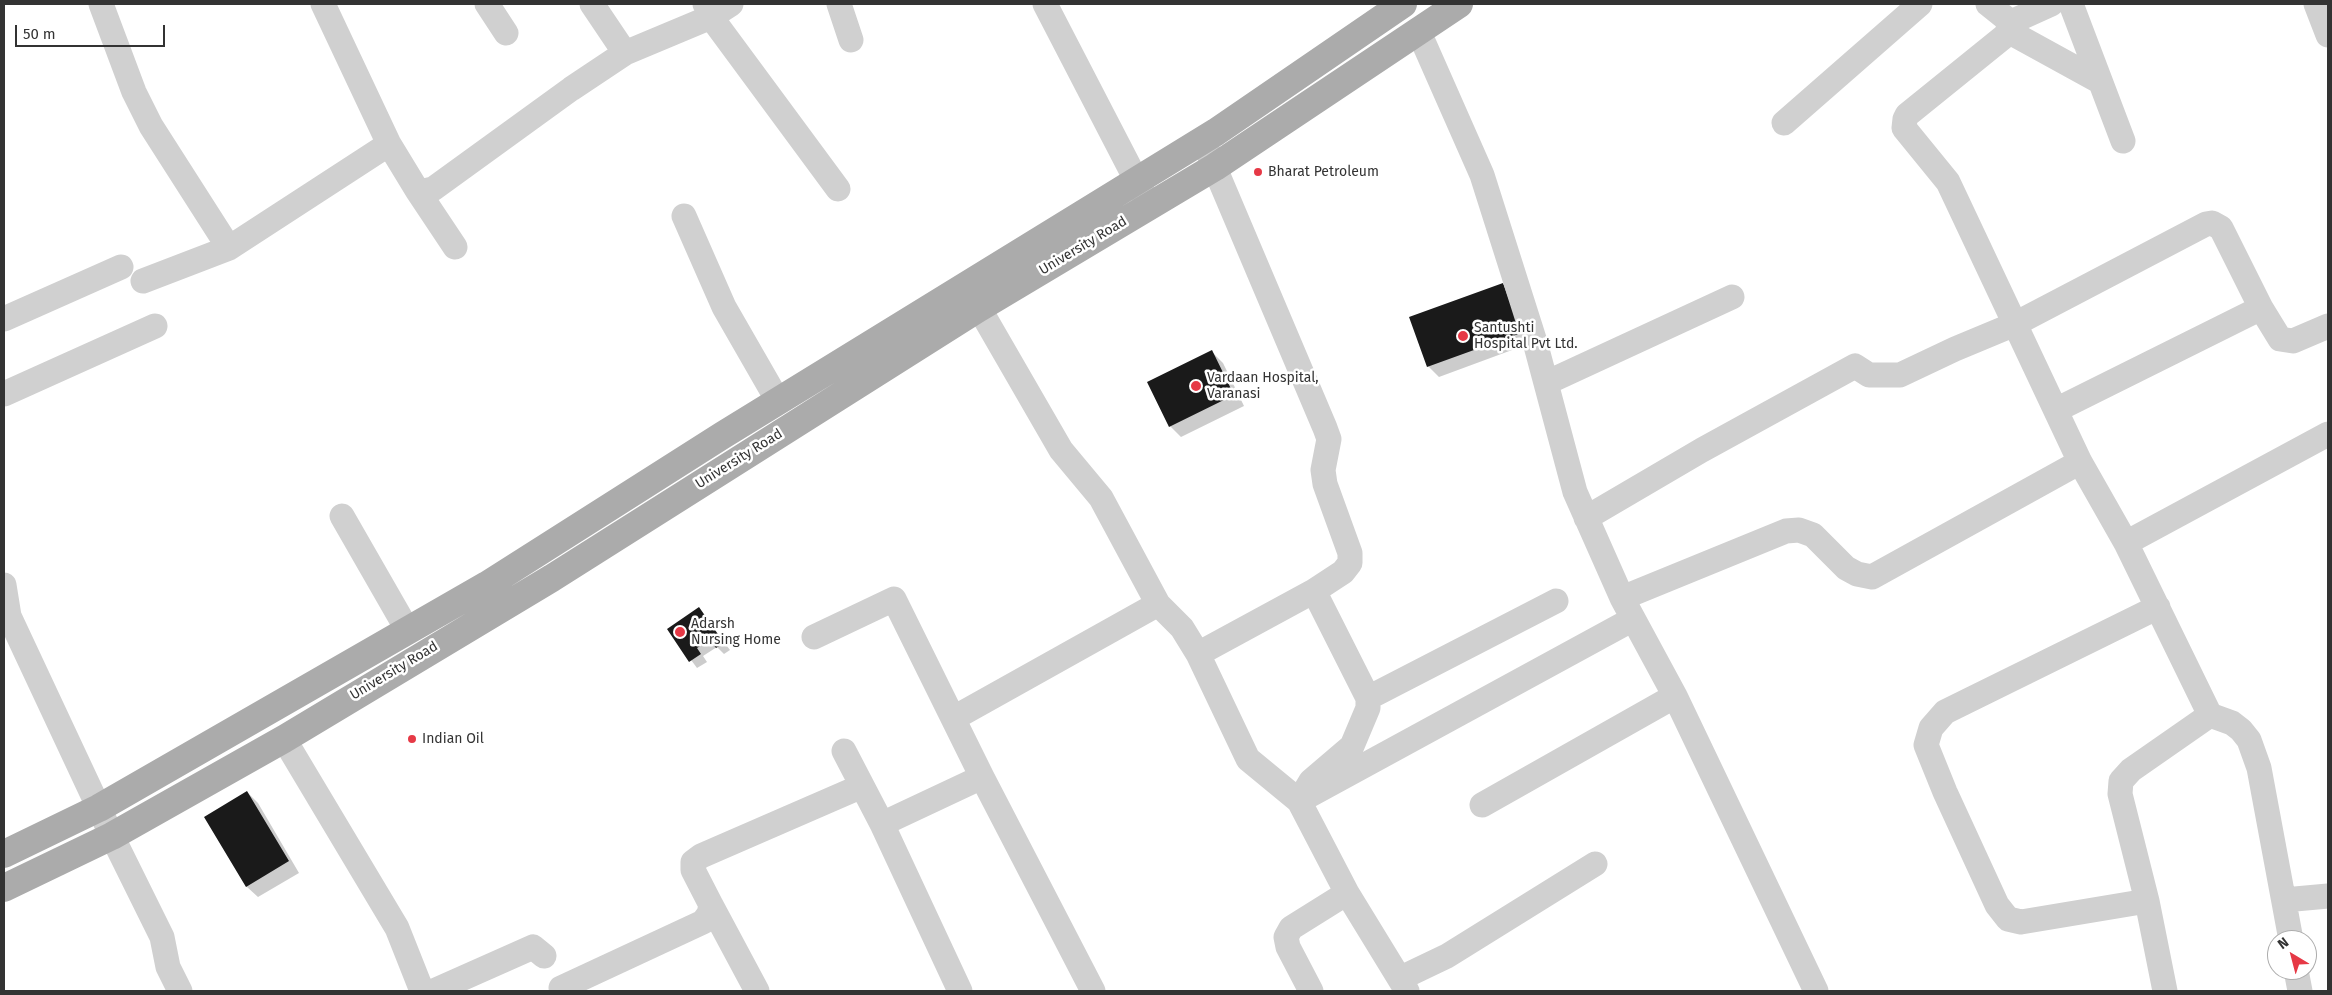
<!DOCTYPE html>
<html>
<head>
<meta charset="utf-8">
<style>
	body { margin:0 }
	#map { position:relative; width:2332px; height:995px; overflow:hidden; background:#fff; font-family:"Fira Sans",sans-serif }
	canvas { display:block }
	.frame { position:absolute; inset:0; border:5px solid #333; pointer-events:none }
	.north { position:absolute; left:2267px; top:930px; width:50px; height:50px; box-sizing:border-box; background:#fff; border:1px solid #adadad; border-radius:50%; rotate:323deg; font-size:14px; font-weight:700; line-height:20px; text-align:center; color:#333 }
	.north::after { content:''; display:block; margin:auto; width:18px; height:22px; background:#e63946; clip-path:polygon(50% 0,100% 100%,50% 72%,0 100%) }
	.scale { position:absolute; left:15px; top:25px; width:150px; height:22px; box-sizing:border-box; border:2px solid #333; border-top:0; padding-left:6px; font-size:15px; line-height:18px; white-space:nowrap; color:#333; -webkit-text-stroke:4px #fff; paint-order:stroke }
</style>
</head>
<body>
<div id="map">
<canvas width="2332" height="995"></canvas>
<div class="frame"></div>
<div class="north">N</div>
<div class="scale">50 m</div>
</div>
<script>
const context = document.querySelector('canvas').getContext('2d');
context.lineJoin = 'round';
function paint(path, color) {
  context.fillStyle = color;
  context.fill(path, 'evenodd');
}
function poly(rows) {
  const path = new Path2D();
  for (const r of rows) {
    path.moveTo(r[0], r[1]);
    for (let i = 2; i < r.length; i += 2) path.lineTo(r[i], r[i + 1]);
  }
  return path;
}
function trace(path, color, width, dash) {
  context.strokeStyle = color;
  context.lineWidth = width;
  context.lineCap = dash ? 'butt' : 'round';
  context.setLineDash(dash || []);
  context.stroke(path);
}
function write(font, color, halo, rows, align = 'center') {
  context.font = font + ' "Fira Sans",sans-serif';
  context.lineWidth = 5;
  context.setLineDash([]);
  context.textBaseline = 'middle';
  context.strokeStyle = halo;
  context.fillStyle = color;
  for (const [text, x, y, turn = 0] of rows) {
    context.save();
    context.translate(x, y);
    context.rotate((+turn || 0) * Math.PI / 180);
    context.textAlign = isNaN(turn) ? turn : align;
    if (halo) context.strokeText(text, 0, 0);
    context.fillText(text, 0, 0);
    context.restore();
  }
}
paint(poly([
	[1503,285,1514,296,1531,343,1439,377,1428,366],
	[1212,352,1223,363,1244,406,1181,437,1170,426],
	[699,608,730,650,724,654,717,647,703,656,707,662,697,668,668,629],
	[247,792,258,803,299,873,258,897,247,887,206,817]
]), '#0003');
paint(poly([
	[1503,283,1521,333,1427,367,1409,317],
	[1212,350,1234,395,1169,427,1147,382],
	[699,607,724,643,716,648,710,640,697,648,701,654,689,662,667,629],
	[247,791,289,861,246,887,204,817]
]), '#1a1a1a');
trace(poly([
	[101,4,134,92,151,126,229,248],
	[323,4,389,144,417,190,424,191,433,189,571,89,625,53,711,17,731,4],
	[487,4,506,33],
	[592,4,625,53],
	[705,4,711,17,838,189],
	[839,4,851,40],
	[1045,4,1146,199],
	[1988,4,2008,20,2009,27,2006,35,1907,115,1905,119,1904,128,1948,182,2080,462,2126,543,2210,715,2131,770,2121,781,2120,794,2147,901,2165,991],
	[2071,4,2123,141],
	[2316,4,2328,35],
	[2009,23,2051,4],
	[1418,30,1482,175,1535,342,1575,492,1622,598,1675,696,1816,991],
	[2008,31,2099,81],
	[1784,123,1920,4],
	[1203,140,1325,428,1329,439,1323,470,1325,484,1350,553,1350,563,1343,572,1314,591,1368,698,1368,708,1352,746,1311,781,1299,801,1347,893,1407,991],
	[417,190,455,247],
	[684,216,724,307,778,401],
	[143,281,229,248,389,144],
	[979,308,1061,450,1101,498,1158,604,1182,628,1198,654,1248,759,1299,801,1633,619],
	[4,319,121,267],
	[1546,383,1732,297],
	[4,394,155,326],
	[2056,410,2261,308],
	[342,516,408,631],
	[1586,518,1702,450,1855,366,1869,375,1900,375,1955,349,2015,324,2206,224,2212,223,2221,228,2261,308,2280,339,2293,341,2328,326],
	[2126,543,2328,434],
	[4,585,9,616,112,836,162,937,168,967,180,991],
	[1622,598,1786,531,1799,530,1813,535,1846,568,1857,574,1872,577,2080,462],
	[814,637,894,599,982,777,1093,991],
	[1198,654,1314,591],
	[1368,698,1556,601],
	[2210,715,2232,723,2241,730,2249,740,2259,768,2291,940],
	[954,718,1158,604],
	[284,739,397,928,422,991],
	[844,751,882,824,960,991],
	[1482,805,1675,696],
	[882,824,982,777],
	[2284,900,2328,896],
	[2147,901,2021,922,2008,919,1997,905,1945,792,1926,745,1931,728,1945,712,2158,607],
	[711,905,757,991],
	[2296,970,2300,991],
	[1401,978,1447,956,1595,864],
	[434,991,533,947,544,956],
	[563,991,561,988,703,922,709,914,711,905,693,870,693,862,701,856,862,786],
	[1311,991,1288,947,1286,937,1291,928,1347,893]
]), '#d0d0d0', 25);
trace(poly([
	[4,854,99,808,487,585,723,435,1216,132,1403,4],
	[4,888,112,836,284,739,552,578,979,308,1215,167,1459,4]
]), '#ababab', 28);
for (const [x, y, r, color] of [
	[1258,172,5,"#e63946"],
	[1463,336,6,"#e63946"],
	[1196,386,6,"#e63946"],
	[680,632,6,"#e63946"],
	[412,739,5,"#e63946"]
]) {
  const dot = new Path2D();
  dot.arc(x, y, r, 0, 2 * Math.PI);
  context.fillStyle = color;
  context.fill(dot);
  trace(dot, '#fff', 2);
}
write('14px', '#333', '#fff', [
	["Bharat Petroleum",1268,172],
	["Santushti",1474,328],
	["Hospital Pvt Ltd.",1474,344],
	["Vardaan Hospital,",1207,378],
	["Varanasi",1207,394],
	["Adarsh",691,624],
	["Nursing Home",691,640],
	["Indian Oil",422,739]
], 'left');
write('14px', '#333', '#fff', [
	["University Road",1083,246,-31],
	["University Road",739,459,-32],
	["University Road",394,671,-31]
]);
</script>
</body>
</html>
